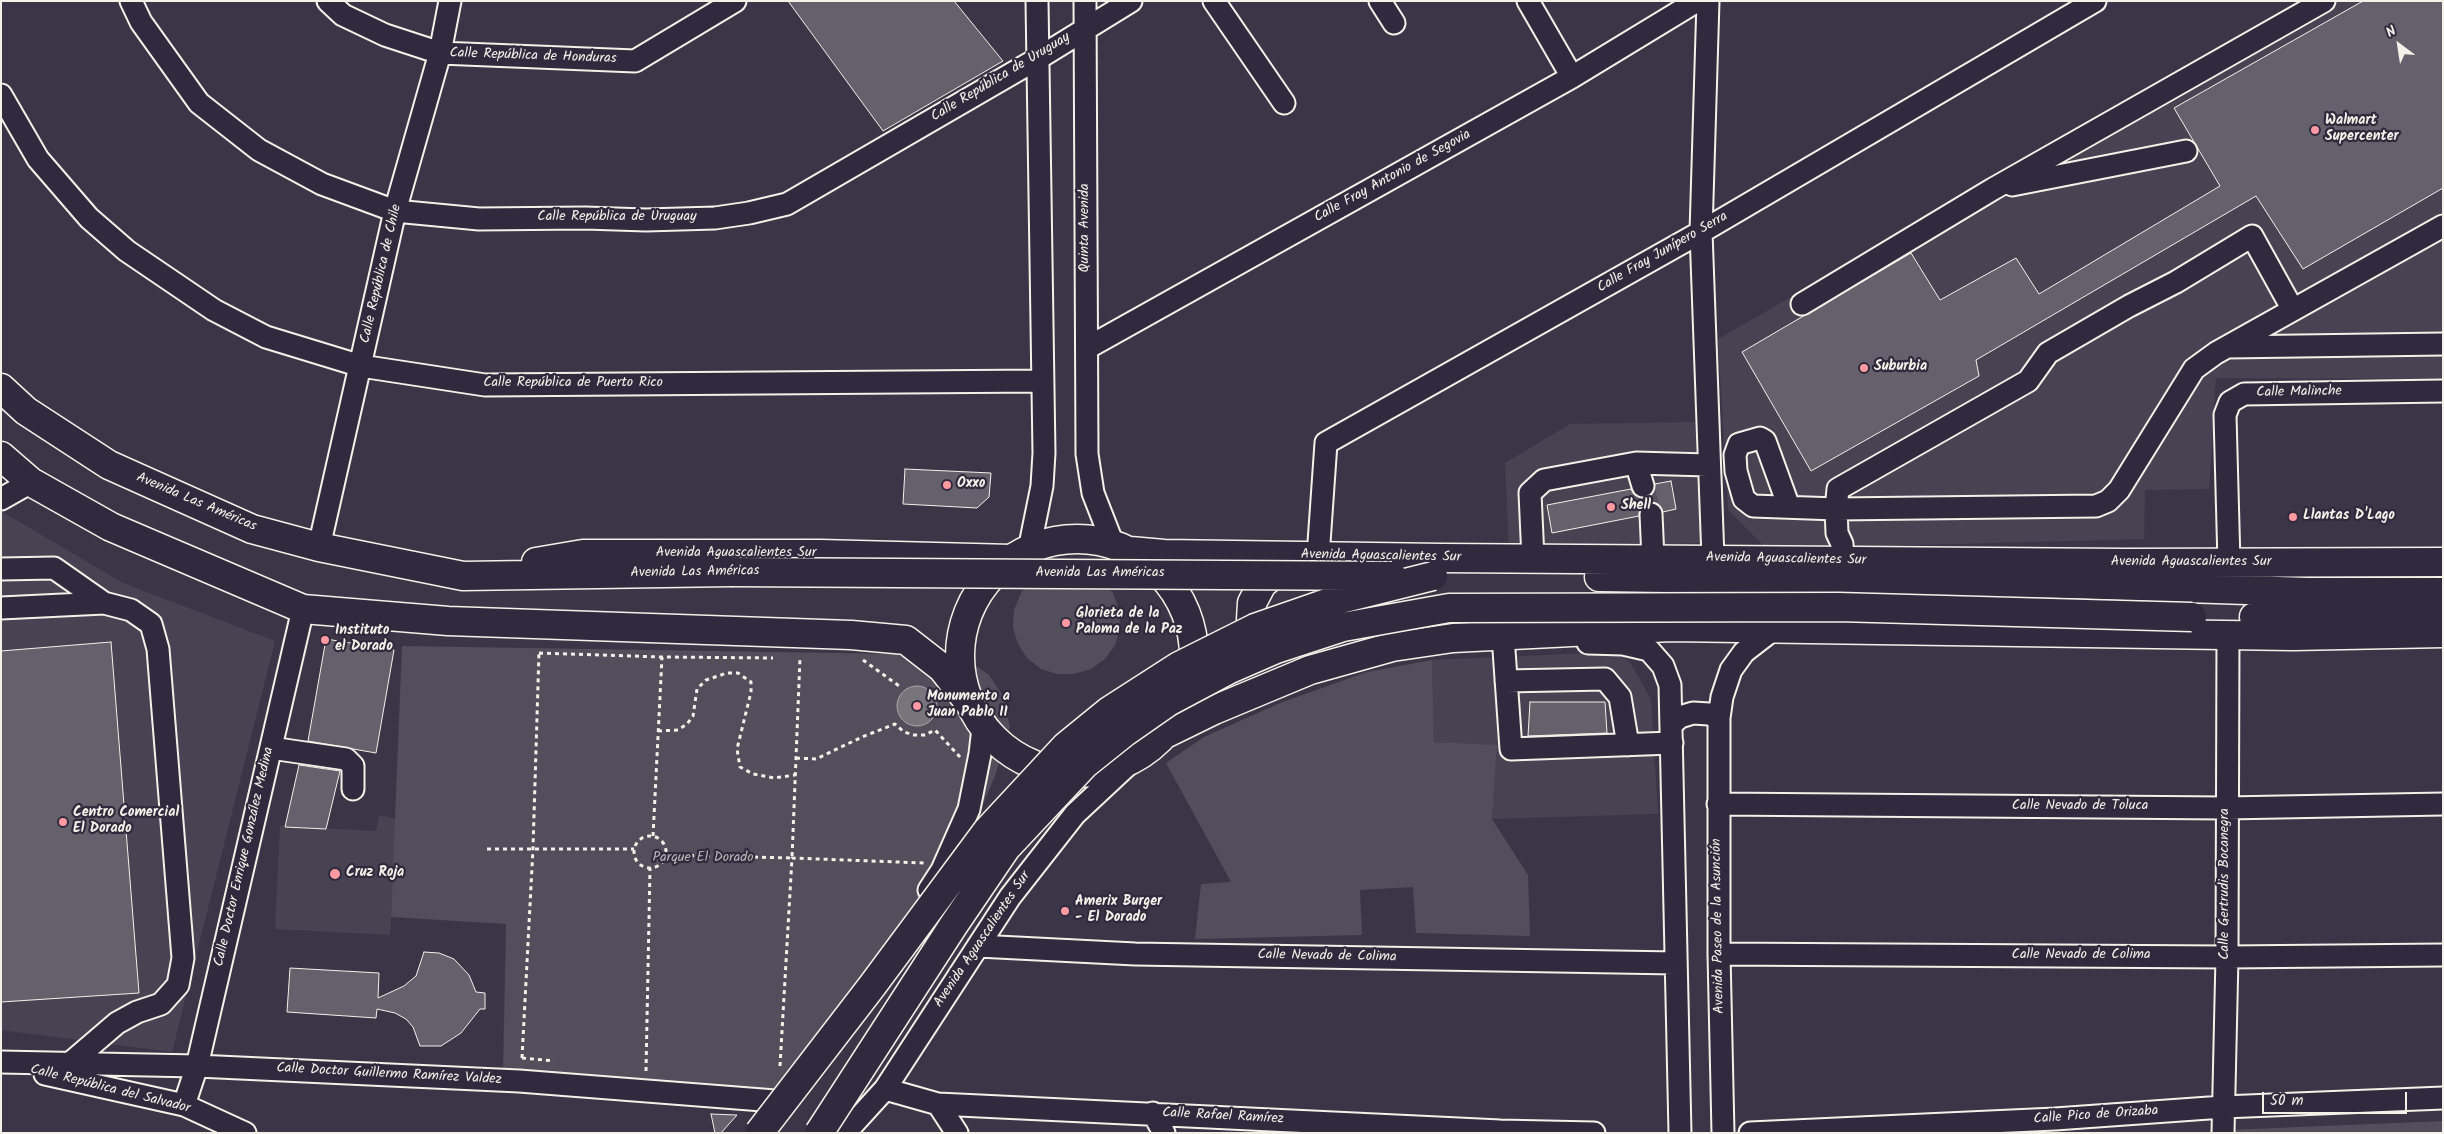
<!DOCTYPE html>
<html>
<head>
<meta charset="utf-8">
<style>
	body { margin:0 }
	#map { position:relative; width:2444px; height:1134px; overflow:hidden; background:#3b3647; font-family:Kalam,sans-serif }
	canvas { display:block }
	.frame { position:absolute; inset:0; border:2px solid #f4f1e8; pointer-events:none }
	.north { position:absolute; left:2374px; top:20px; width:50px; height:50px; -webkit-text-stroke:4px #2f2a3d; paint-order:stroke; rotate:329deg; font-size:14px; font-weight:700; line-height:20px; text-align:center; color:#f4f1e8 }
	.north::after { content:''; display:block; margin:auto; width:18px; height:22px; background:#f4f1e8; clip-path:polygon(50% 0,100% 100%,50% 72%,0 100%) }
	.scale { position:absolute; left:2262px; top:1092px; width:145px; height:22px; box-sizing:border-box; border:2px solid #f4f1e8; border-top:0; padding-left:6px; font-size:15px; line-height:18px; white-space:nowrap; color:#f4f1e8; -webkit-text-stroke:4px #2f2a3d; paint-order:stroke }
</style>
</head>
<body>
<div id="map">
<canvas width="2444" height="1134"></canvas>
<div class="frame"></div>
<div class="north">N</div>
<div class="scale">50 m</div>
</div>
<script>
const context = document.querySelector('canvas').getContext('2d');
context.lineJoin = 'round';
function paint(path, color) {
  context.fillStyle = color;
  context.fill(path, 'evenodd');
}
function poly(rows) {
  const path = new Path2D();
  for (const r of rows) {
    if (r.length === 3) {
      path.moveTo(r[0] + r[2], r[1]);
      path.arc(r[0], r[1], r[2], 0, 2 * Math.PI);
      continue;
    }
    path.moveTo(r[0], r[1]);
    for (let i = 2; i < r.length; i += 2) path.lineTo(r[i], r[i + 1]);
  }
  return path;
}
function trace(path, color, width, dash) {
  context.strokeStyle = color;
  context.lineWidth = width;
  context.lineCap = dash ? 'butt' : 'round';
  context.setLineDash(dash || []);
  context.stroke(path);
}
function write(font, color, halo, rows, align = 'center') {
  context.font = font + ' Kalam,sans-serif';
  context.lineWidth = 4.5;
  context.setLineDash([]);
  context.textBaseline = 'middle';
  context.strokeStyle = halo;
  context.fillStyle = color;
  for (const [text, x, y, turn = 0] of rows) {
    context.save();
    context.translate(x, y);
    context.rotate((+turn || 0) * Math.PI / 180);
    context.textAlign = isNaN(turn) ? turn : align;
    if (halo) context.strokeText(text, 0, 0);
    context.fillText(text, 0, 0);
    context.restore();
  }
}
paint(poly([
	[2307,1,2443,1,2443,379,2216,378,2209,489,2145,490,2144,539,1767,549,1728,510,1718,339],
	[1695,422,1702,543,1509,550,1505,463,1570,424],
	[1,511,123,583,275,641,172,1052,1,1030],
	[1614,652,1630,662,1651,699,1658,814,1492,819,1497,746,1434,742,1432,660],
	[379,815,396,819,390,935,275,929,280,826,376,831]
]), '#484352');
paint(poly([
	[1033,579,1101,580,1113,593,1119,610,1120,629,1115,645,1105,659,1091,669,1074,674,1057,674,1041,669,1027,658,1018,644,1013,628,1014,610,1021,593],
	[402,646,961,655,989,675,1003,696,1010,727,995,776,959,861,783,1090,503,1071,506,924,391,917],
	[1432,660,1434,742,1497,745,1492,819,1528,875,1530,936,1416,933,1413,887,1360,890,1362,935,1195,939,1201,884,1231,882,1166,763,1204,737,1280,703,1367,672],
	[2443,1121,2443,1133,2227,1133,2227,1130]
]), '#534e5c');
const water = poly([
	[917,706,20]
]);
paint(water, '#78747b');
trace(water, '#aaa6a7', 1);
const building = poly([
	[788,1,954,1,1003,61,883,131,788,1],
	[2363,1,2443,1,2443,188,2303,269,2256,196,1976,360,1979,376,1811,471,1742,352,1911,253,1940,300,2016,258,2039,294,2220,186,2174,108,2363,1],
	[905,469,991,473,989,497,977,508,903,504,905,469],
	[1671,481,1676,509,1663,512,1657,503,1650,502,1640,508,1639,516,1552,533,1547,505,1631,489,1635,495,1646,498,1652,494,1655,484,1671,481],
	[326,639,394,650,376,753,308,741,326,639],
	[111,642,139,993,1,1002,1,651,111,642],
	[1530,702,1605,702,1607,733,1528,736,1530,702],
	[299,765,340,771,326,829,285,827,299,765],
	[424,952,439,953,454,959,469,975,476,992,485,993,485,1009,480,1009,461,1033,441,1046,420,1046,413,1027,406,1019,395,1013,377,1009,376,1018,287,1012,290,968,379,973,378,998,404,986,416,976,424,952],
	[711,1114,737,1115,721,1133,715,1133,711,1114]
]);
paint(building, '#65616c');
trace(building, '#f4f1e8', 1);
trace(poly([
	[1643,486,1651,514]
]), '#57525f', 21, [21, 11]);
const minor = poly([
	[131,1,141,22,199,103,259,150,322,184,395,211,479,219,585,218,646,220,715,218,749,213,787,204,1037,59,1131,1],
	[328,1,343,15,385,35,440,53,635,61,735,1],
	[1085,1,1087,454,1093,493,1113,544],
	[1214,1,1284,103],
	[1380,1,1394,23],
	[1528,1,1572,77],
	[1708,1,1701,232,1713,559],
	[1,95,38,159,89,218,127,251,214,310,266,337,361,366,485,385,1042,381],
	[2012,185,2186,151],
	[1802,304,1993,189,2324,1],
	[2227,347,2443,344],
	[1087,348,1572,77,1697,1],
	[1636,463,1643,486],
	[1,499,31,482],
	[1789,507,1765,441,1760,438,1739,444,1735,455,1736,471,1744,499,1753,506,1836,509,1838,489,2028,381,2048,353,2129,306,2176,282,2252,236,2293,310],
	[1651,514,1653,559],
	[319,547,395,211,440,53,450,1],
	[1029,550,1042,486,1044,453,1037,1],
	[1318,557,1326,443,1701,232,2095,1],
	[1533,559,1530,493,1544,480,1636,463,1708,465],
	[1843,560,1842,544,1837,533,1836,509,2096,506,2108,501,2119,490,2194,369,2216,353,2443,226],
	[2229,563,2225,415,2230,402,2244,394,2443,391],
	[1,569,54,568,104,603],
	[1,608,104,603,131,610,151,624,158,649,183,958,178,985,161,1004,137,1012,117,1023,68,1065],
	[1503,636,1511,749,1672,743],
	[1588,643,1623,644,1649,650,1663,666,1670,685,1680,1133],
	[1506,681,1605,679,1620,697,1628,745],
	[1671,725,1680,717,1693,713,1709,714,1719,718],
	[271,748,346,759,353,766,353,789],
	[1718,804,2226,808,2443,804],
	[929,890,942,870,969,809,980,754,983,728],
	[978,946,1135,954,1676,963],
	[1719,954,2227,957,2443,955],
	[1,1062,197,1066,519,1081,775,1101],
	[45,1074,184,1105,245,1133],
	[885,1089,938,1104,1500,1131,1594,1133],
	[938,1104,957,1133],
	[184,1105,197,1066,303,609],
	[1153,1113,1164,1133],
	[845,1133,885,1089,1010,897,1075,814,1134,759],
	[1723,1133,1719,954,1719,718,1722,697,1731,670,1744,652,1775,628],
	[1750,1133,2055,1119,2223,1107,2443,1098],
	[2223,1133,2227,957,2228,635]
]);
const major = poly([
	[1,388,26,411,109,465,252,529,319,547,463,576,731,572],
	[1,456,31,482,111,527,303,609,448,621,851,635,906,640,942,668,967,700],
	[1077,656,117],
	[1130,551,1164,554,1442,558,2125,563,2443,562],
	[536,562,583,554,820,554,1012,559],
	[1599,577,2063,584,2308,592,2443,592],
	[2254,617,2443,612],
	[1265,647,1256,635,1251,620,1252,603,1262,584,1274,574,1288,566],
	[1167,733,1214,710,1310,670,1392,647,1453,638,1671,627,2293,636,2443,633]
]);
trace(minor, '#f4f1e8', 25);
trace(major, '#f4f1e8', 31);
trace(poly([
	[539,653,662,657,773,658],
	[863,660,902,688],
	[658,731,678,730,687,724,693,716,697,689,706,680,727,673,738,673,751,682,751,692,737,749,740,767,753,774,774,778,795,775],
	[796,758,816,759,862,737,895,724,904,732,914,735,925,735,935,730,960,757],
	[650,852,16],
	[653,836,662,657],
	[487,849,634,849],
	[666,855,792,858,800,658],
	[522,1058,554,1061],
	[522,1058,533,848,539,652],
	[780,1066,792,858,924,863],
	[646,1071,650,868]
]), '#f4f1e8', 3, [4, 4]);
trace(minor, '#2f2a3d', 21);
trace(major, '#2f2a3d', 28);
const majorBridge = poly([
	[731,572,1392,576],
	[759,1133,872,986,987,831,1066,746,1109,711,1179,666,1255,628,1333,601,1433,576],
	[819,1133,953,926,1006,848,1085,764,1125,732,1168,702,1230,669,1276,649,1343,627,1449,608,1838,607,2192,617]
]);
trace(majorBridge, '#f4f1e8', 31, []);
trace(majorBridge, '#2f2a3d', 28);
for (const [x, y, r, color] of [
	[2315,130,5,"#ff9aa2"],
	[1864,368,5,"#ff9aa2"],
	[947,485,5,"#ff9aa2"],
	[1611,507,5,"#ff9aa2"],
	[2293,517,5,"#ff9aa2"],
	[1066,623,5,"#ff9aa2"],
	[325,640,5,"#ff9aa2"],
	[917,706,5,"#ff9aa2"],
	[63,822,5,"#ff9aa2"],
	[335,874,6,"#ff9aa2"],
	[1065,911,5,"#ff9aa2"]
]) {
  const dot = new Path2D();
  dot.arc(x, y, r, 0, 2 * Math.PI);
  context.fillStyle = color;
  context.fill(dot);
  trace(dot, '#2f2a3d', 2);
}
write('14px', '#f4f1e8', '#2f2a3d', [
	["Calle República de Honduras",533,57,2],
	["Calle República de Uruguay",1001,78,-31],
	["Calle Fray Antonio de Segovia",1393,177,-29],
	["Calle República de Uruguay",617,218],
	["Quinta Avenida",1086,228,-90],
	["Calle Fray Junípero Serra",1663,253,-30],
	["Calle República de Chile",382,274,-77],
	["Calle República de Puerto Rico",573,384],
	["Calle Malinche",2299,393,-1],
	["Avenida Las Américas",196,503,23],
	["Avenida Aguascalientes Sur",736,554],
	["Avenida Aguascalientes Sur",1381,557,1],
	["Avenida Aguascalientes Sur",1786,560,1],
	["Avenida Aguascalientes Sur",2191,563],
	["Avenida Las Américas",695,573,-1],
	["Avenida Las Américas",1100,574],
	["Calle Nevado de Toluca",2080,807],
	["Calle Doctor Enrique González Medina",245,857,-77],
	["Calle Gertrudis Bocanegra",2226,884,-90],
	["Avenida Paseo de la Asunción",1719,926,-91],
	["Avenida Aguascalientes Sur",983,940,-56],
	["Calle Nevado de Colima",2081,956],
	["Calle Nevado de Colima",1327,957,1],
	["Calle Doctor Guillermo Ramírez Valdez",389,1075,3],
	["Calle República del Salvador",110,1090,14],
	["Calle Pico de Orizaba",2096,1116,-4],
	["Calle Rafael Ramírez",1223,1117,3]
]);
write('bold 14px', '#f4f1e8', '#2f2a3d', [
	["Walmart",2325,122],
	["Supercenter",2325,138],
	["Suburbia",1874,368],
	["Oxxo",957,485],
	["Shell",1621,507],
	["Llantas D'Lago",2303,517],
	["Glorieta de la",1076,615],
	["Paloma de la Paz",1076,631],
	["Instituto",335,632],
	["el Dorado",335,648],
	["Monumento a",927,698],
	["Juan Pablo II",927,714],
	["Centro Comercial",73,814],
	["El Dorado",73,830],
	["Cruz Roja",346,874],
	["Amerix Burger",1075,903],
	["- El Dorado",1075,919]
], 'left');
write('14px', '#bcb8b7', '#2f2a3d', [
	["Parque El Dorado",703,859]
]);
</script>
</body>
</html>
